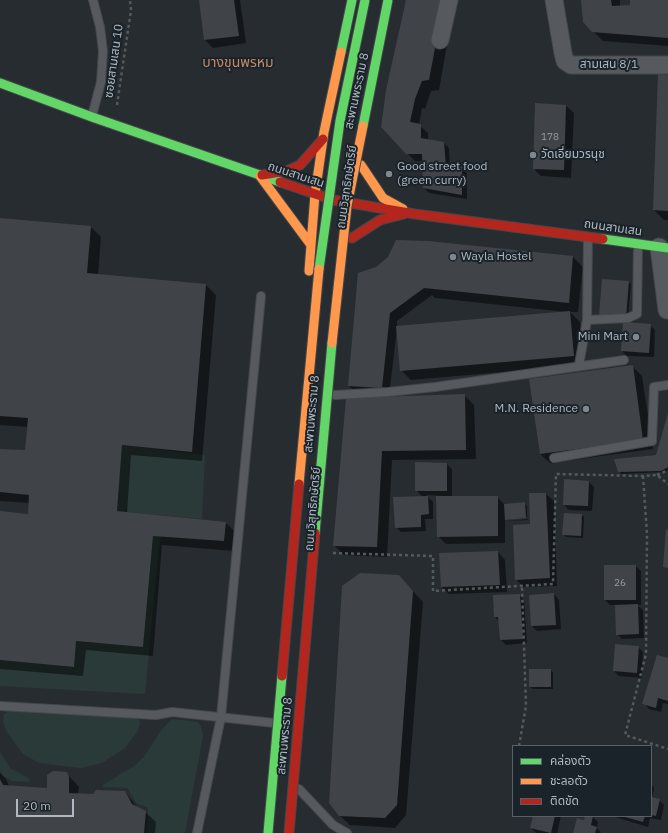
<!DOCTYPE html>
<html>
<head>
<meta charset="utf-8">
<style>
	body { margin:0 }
	#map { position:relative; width:668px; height:833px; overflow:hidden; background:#272c30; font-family:"IBM Plex Sans","Noto Sans Thai",sans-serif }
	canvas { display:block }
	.legend { position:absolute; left:512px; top:745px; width:140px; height:72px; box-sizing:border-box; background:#1b232a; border:1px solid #575f67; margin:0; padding:5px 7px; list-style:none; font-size:12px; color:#b0b9c2 }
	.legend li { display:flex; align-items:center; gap:8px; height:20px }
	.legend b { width:20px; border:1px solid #575f67 }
	.scale { position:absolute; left:16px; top:799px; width:58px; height:18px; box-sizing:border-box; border:2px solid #b0b9c2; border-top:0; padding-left:5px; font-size:12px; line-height:14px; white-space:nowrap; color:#b0b9c2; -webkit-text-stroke:3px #1b232a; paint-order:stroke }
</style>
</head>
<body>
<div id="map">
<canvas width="668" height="833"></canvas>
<ul class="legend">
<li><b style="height:5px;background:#63d668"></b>คล่องตัว</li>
<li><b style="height:5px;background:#ff974d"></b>ชะลอตัว</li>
<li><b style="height:5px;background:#b3261e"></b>ติดขัด</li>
</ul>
<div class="scale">20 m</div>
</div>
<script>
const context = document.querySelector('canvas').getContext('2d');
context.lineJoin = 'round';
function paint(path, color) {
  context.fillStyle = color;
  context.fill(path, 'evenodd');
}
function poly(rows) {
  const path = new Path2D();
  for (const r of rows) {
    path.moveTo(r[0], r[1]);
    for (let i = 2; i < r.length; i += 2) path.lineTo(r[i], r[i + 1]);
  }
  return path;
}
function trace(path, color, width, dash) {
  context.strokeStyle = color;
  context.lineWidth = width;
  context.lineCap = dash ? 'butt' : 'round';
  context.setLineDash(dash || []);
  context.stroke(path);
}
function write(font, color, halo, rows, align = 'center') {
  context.font = font + ' "IBM Plex Sans","Noto Sans Thai",sans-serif';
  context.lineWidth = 4;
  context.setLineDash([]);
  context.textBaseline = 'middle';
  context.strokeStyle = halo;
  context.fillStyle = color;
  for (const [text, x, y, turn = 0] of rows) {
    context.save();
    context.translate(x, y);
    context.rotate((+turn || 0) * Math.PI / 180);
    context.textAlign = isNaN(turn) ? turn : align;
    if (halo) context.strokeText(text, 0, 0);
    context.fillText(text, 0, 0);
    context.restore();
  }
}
paint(poly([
	[122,445,205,455,202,519,117,511],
	[153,536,162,536,159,545,145,694,0,686,0,660,73,667,76,641,143,647],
	[33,710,128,717,139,719,140,723,138,731,125,748,102,763,81,768,55,765,39,763,23,754,6,731,3,721,4,714,9,711],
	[172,719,198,722,201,726,203,736,185,833,147,833,148,808,136,803,127,788,103,787,103,785,134,766,144,757,162,729],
	[0,752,10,768,30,779,29,782,12,781,3,776,0,771]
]), '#2a3a39');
paint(poly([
	[200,0,240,0,246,43,213,48,205,40],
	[407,0,455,0,439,90,431,91,425,109,422,108,419,125,428,133,428,140,444,143,449,148,450,168,462,168,467,173,467,199,429,193,424,188,423,161,415,161,407,153],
	[582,0,620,0,620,7,631,6,631,0,668,0,668,46,603,41,593,31],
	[659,75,668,76,668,220,664,220,654,210],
	[566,106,574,113,571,178,541,176,534,169],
	[0,219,91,227,101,237,98,275,206,285,216,295,202,461,131,455,127,513,226,523,236,533,233,551,162,545,153,656,86,650,83,676,0,669,0,512,29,515,30,503,0,501,0,450,26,451,29,427,0,425],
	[573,257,583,267,578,312,570,312,580,322,584,365,411,380,401,370,397,328,389,396,356,393,349,386,377,268],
	[432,295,435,298,566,312,397,327,397,321],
	[629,282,631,284,628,319,602,317,600,315],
	[650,325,655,330,654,357,627,356,622,351],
	[632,366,642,376,653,449,550,463,540,454],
	[464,395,474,405,476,459,392,460,387,557,344,555,334,545,347,399],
	[668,414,668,470,664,472,621,474,615,459,657,455],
	[416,463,447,464,452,469,452,497,497,497,505,505,524,503,527,506,527,517,506,520,505,519,505,543,446,544,438,536,443,496,426,495,433,502,433,519,425,519,426,531,401,532,396,527,423,497,416,490],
	[589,482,594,487,592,511,569,510,564,505],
	[546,494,554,501,557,586,523,587,516,579,531,525],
	[582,515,584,517,583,538,566,537,564,535],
	[528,519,528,520,507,521],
	[498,552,505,560,507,592,449,594,442,587],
	[636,566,641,571,641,605,637,605,643,610,644,638,622,639,617,634,616,605,610,605,605,600],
	[409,587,423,602,406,815,395,828,350,825,339,815],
	[554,594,559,600,561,629,537,631,532,626],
	[519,595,524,600,527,643,506,645,501,640,499,621,495,617],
	[638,647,643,652,642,678,619,676,614,671],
	[668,659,668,704,663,703,661,712,649,709,644,703],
	[551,670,553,673,553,689,533,689,530,687],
	[0,773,6,779,9,786,48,789,66,773,79,787,78,794,93,795,125,792,138,808,145,812,156,822,155,833,0,833],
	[651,784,654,788,652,798,659,800,664,805,661,820,650,818,648,827,612,816,651,816],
	[534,816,561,816,557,833,536,833,531,828],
	[586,816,593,817,598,822,597,828,601,833,574,833,585,821]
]), '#0007');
paint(poly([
	[199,0,234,0,239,36,204,40],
	[406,0,444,0,429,80,422,81,415,99,410,122,421,124,421,138,444,142,446,167,462,167,462,195,423,188,422,154,406,154,381,127,386,90],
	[581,0,611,0,612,6,630,5,630,0,668,0,668,38,592,32,583,22],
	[658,74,668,75,668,211,653,210],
	[535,103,566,105,564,170,533,169],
	[0,218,91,226,87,273,206,284,192,452,122,445,117,511,226,522,224,541,153,536,143,647,76,641,74,667,0,660,0,511,28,514,29,495,0,492,0,449,25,450,28,418,0,416],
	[396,240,428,241,573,256,569,303,424,288,390,313,382,388,348,386,358,273,376,267,388,257],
	[602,279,629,281,626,318,599,315],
	[570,311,574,356,400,371,396,326],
	[623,322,651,324,649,353,621,351],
	[633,365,643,440,540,454,529,379],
	[465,394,466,450,382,451,377,547,333,546,346,398],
	[668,413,668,467,661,471,618,472,614,459,656,455],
	[415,462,447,463,447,491,415,491],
	[564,479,589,481,588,506,563,505],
	[529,493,546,493,550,578,515,580,513,525,530,524],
	[428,496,429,514,421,515,421,527,395,528,393,497],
	[436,496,498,496,498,536,437,537],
	[525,502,526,518,505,520,504,504],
	[564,513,582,514,581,536,562,535],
	[666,529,668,530,668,568,663,567],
	[498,551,500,585,441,587,439,553],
	[604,565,636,565,636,600,604,600],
	[360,573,399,575,413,591,397,805,385,818,339,816,329,803,342,586],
	[554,593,556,625,531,626,529,595],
	[520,594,523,639,500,640,498,617,494,617,493,595],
	[638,604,639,634,616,635,615,605],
	[615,644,639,646,637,673,613,671],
	[657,655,668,658,668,701,658,698,656,708,642,704],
	[529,669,551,669,551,687,529,687],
	[53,771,67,772,69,777,69,793,93,794,96,790,125,791,132,804,146,811,144,833,0,833,0,779,3,785,47,788,47,775],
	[651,797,660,799,656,816,651,815],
	[533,816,555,816,551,833,530,828],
	[585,816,593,816,591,825,597,827,595,833,573,833,577,818,584,820],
	[621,816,645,816,643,822]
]), '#404448');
const lane = poly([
	[92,116,101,82,103,51,100,27,93,0],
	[587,320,628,318,637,314,638,244],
	[579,365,587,320,588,237],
	[335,395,388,392,435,387,624,360],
	[554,458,652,441,654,387,668,385],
	[0,706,156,715,172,712,274,723],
	[299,789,333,825,347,833],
	[197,833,221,717,261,296]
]);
const street = poly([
	[554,0,563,53,565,61,571,65,668,65],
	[440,40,449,0],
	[659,247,667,310]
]);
const fast = poly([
	[341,52,352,0],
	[0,83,92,117,280,182],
	[603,239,668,248]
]);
const slow = poly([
	[361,165,383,198,403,209],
	[260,176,311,245],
	[309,271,315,194,324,132,341,52]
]);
const jam = poly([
	[262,175,287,171,300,165,323,139],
	[280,182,333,200,415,214,603,239],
	[352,238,380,220,404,214]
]);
trace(lane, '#44484b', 10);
trace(street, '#44484b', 19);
trace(fast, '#44484b', 11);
trace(slow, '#44484b', 11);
trace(jam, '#44484b', 11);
trace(poly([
	[117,105,131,10,130,0],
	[657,475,668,470],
	[643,476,647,534,646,654,625,735,668,749],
	[333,553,433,556,433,591,553,584,556,474,643,476,657,475,668,484],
	[519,746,526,706,522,587]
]), '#555a5d', 2.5, [3, 3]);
trace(lane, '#565a5f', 8);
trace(street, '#565a5f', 17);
trace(fast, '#63d668', 9);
trace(slow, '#ff974d', 9);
trace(jam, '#b3261e', 9);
const fastBridge = poly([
	[363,126,388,0],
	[319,269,340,121,365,0],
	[315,533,332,343],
	[268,833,282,676]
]);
const slowBridge = poly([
	[332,343,347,206,363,126],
	[299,484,319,269]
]);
const jamBridge = poly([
	[282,676,299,484],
	[289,833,315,533]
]);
trace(fastBridge, '#44484b', 11, []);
trace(slowBridge, '#44484b', 11, []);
trace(jamBridge, '#44484b', 11, []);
trace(fastBridge, '#63d668', 9);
trace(slowBridge, '#ff974d', 9);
trace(jamBridge, '#b3261e', 9);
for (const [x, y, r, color] of [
	[533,155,4,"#80888f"],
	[389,174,4,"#80888f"],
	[453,257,4,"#80888f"],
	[636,337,4,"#80888f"],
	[586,409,4,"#80888f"]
]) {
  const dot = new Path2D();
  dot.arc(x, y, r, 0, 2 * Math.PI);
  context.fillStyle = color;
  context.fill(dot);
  trace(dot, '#1b232a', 1.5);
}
write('10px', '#949ca4', null, [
	["178",550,137],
	["26",620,583]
]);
write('12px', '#b0b9c2', '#1b232a', [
	["ซอยสามเสน 10",114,61,-82],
	["สามเสน 8/1",609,65],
	["สะพานพระราม 8",357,91,-78],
	["ถนนสามเสน",296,175,18],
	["ถนนวิสุทธิกษัตริย์",347,187,-82],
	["ถนนสามเสน",613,228,8],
	["สะพานพระราม 8",312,414,-85],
	["ถนนวิสุทธิกษัตริย์",313,509,-85],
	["สะพานพระราม 8",285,736,-85]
]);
write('12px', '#b0b9c2', '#1b232a', [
	["วัดเอี่ยมวรนุช",541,155],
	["Good street food",397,167],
	["(green curry)",397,181],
	["Wayla Hostel",461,257],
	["Mini Mart",628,337,"right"],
	["M.N. Residence",578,409,"right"]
], 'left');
write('14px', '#c48869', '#1b232a', [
	["บางขุนพรหม",238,63]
]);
</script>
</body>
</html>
